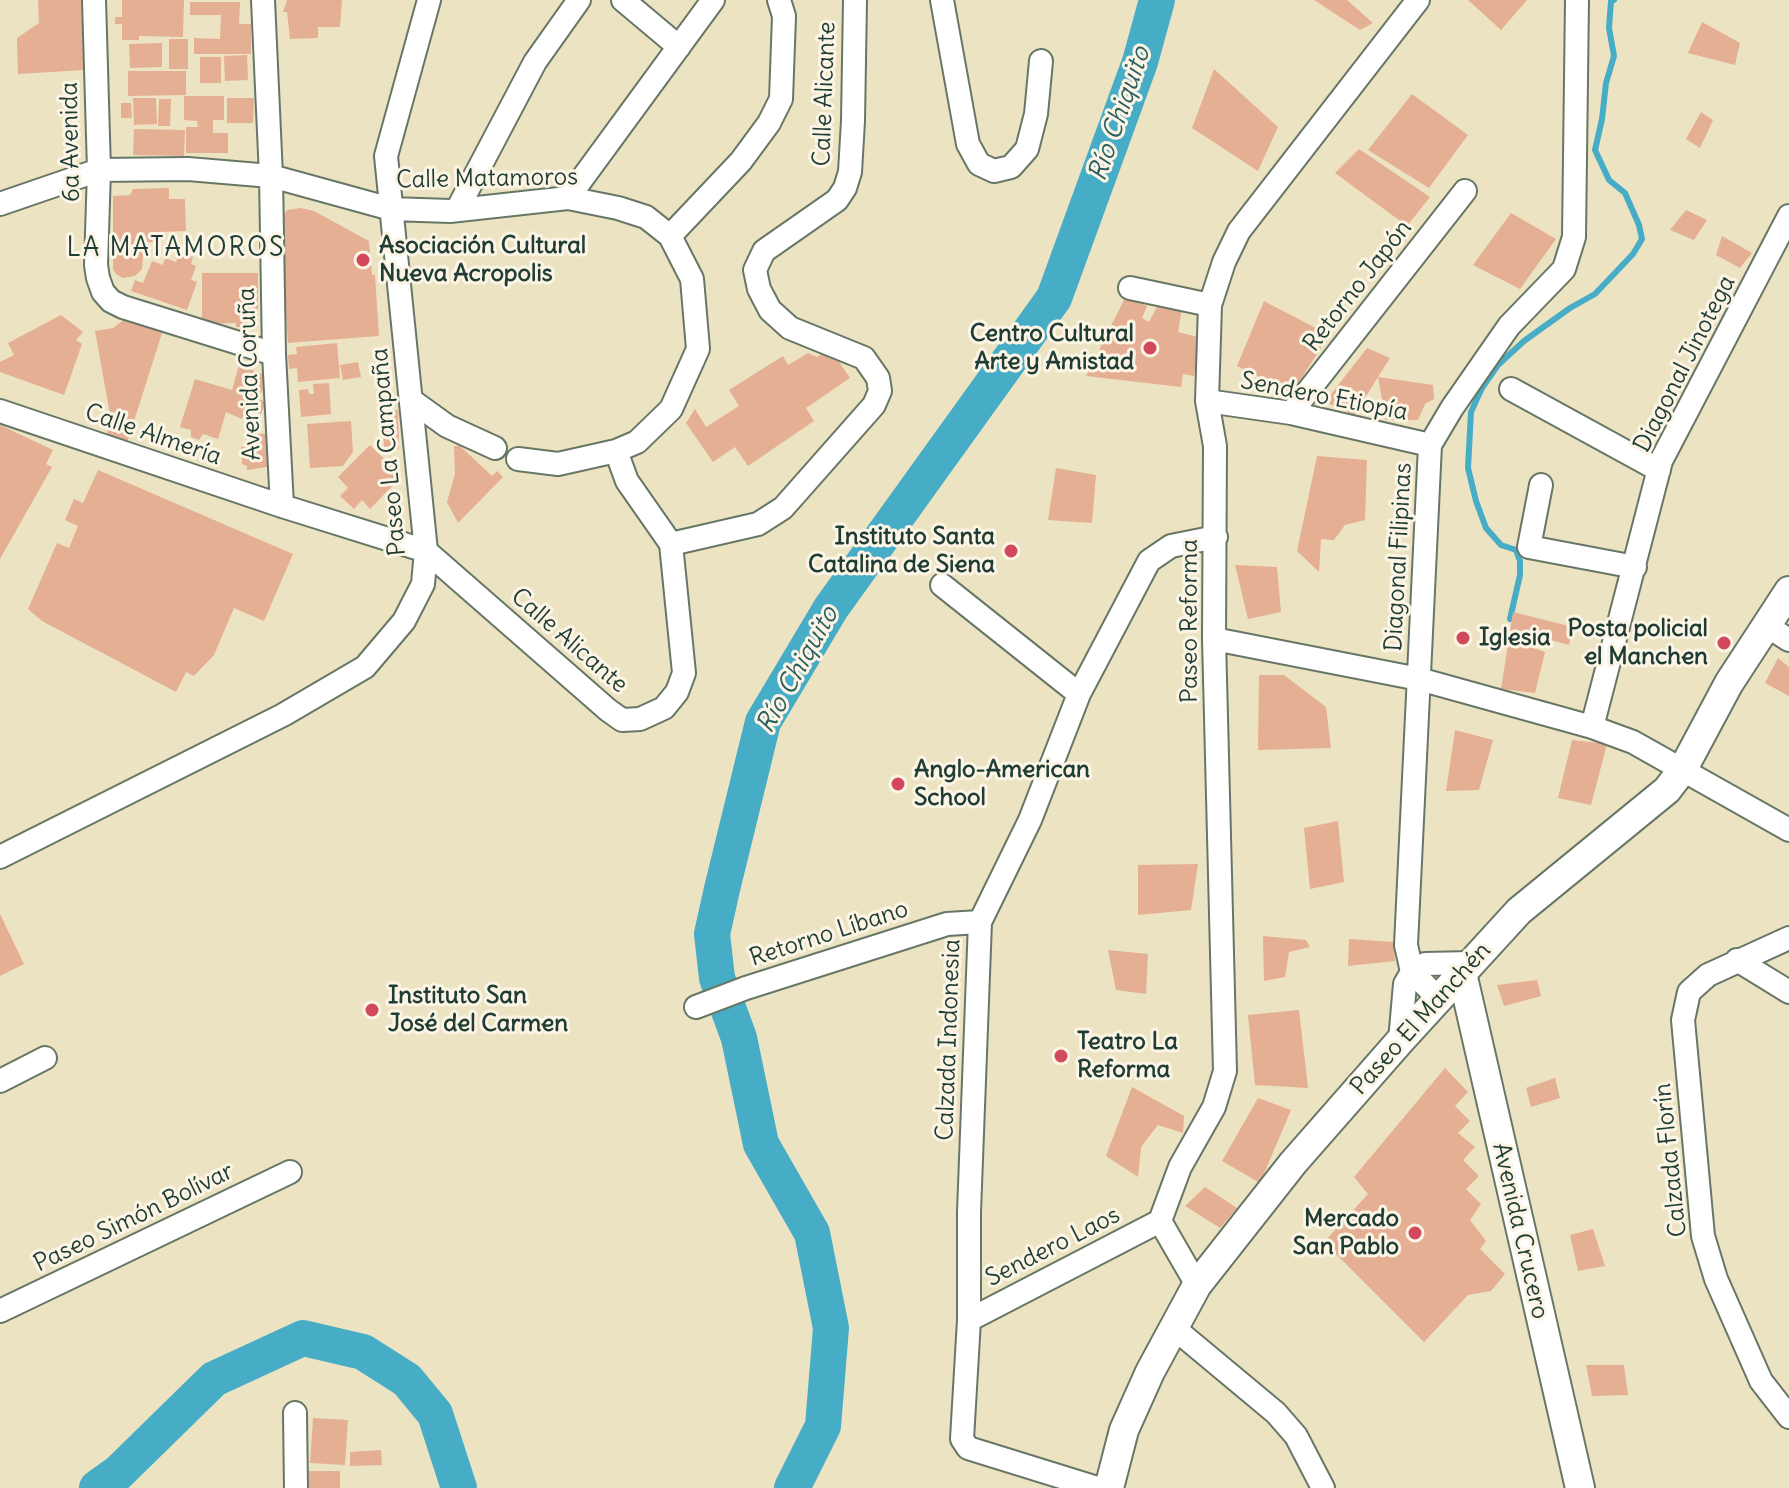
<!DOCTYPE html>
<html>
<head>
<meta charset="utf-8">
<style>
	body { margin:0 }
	canvas { display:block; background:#ece3c2 }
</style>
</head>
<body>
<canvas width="1789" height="1488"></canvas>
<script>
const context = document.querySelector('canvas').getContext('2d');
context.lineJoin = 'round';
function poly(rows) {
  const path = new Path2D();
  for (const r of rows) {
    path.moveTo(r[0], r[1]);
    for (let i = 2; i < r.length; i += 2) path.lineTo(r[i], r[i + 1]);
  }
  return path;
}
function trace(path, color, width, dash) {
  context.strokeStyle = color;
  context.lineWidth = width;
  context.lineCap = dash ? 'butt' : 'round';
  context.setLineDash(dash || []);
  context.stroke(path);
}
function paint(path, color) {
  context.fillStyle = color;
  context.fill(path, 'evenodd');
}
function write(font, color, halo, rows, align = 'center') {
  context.font = font + ' Delius,sans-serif';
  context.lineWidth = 6;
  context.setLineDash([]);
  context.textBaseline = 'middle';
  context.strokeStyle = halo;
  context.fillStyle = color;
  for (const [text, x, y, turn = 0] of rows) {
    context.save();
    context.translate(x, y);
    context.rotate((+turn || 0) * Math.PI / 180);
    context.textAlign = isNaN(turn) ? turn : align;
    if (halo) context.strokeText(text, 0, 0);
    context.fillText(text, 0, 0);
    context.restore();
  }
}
trace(poly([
	[1510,619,1520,575,1520,561,1516,550,1501,545,1486,528,1476,501,1468,468,1471,412,1482,388,1498,365,1524,341,1570,308,1595,294,1633,254,1642,239,1639,225,1625,193,1609,180,1595,150,1602,119,1606,83,1614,56,1609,28,1611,1,1614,0]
]), '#47adc6', 6);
trace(poly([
	[97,1488,118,1473,214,1379,303,1338,363,1352,407,1380,435,1414,459,1488],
	[792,1488,823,1426,831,1328,812,1233,761,1144,739,1038,717,978,712,934,722,889,763,722,831,608,1054,298,1140,62,1157,0]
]), '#47adc6', 36);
paint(poly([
	[38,0,81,0,84,70,18,74,17,38,39,23],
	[122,0,184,0,183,37,139,36,139,40,122,40,122,24,115,24,115,17,122,17],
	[287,0,342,0,340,27,318,27,318,38,290,39,287,12,283,12],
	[1314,0,1347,0,1373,23,1360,30],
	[1468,0,1527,0,1501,30],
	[190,2,240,2,239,24,251,24,251,54,194,54,194,38,220,39,221,15,190,15],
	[1702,22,1740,43,1735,65,1688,53],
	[169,39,188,39,188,69,169,69],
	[162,43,162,67,130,68,129,44],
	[247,55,248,80,225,81,224,56],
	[200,57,221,57,221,83,200,83],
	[1214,69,1278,127,1258,171,1192,128],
	[128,71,186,71,186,95,128,96],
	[1412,94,1468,135,1429,188,1368,150],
	[184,96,224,96,224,120,213,120,213,133,228,133,228,153,186,153,186,127,198,127,197,121,184,120],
	[133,98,156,98,157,124,134,125],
	[227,98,254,98,253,123,227,123],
	[159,99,171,99,170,126,158,126],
	[121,103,131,103,132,118,121,118],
	[1701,112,1713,120,1700,148,1686,139],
	[134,129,185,130,184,156,133,155],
	[1359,149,1430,197,1407,226,1335,173],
	[169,188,169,199,185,199,186,231,159,232,159,242,144,242,142,269,135,276,123,278,116,274,113,269,113,196,130,195,133,189],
	[301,208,314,211,369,241,372,275,375,275,379,336,288,343,279,221,287,210],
	[1686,210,1707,220,1694,240,1670,230],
	[1511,213,1556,239,1520,289,1473,265],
	[1722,236,1752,253,1740,268,1716,255],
	[180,252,193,257,191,264,196,266,191,280,197,282,187,310,131,291,135,280,143,283,152,261,163,265,165,258,176,262],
	[202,273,258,273,258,327,236,327,236,323,202,324],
	[1125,298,1147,306,1142,318,1149,322,1158,305,1182,309,1178,332,1198,337,1196,346,1199,347,1194,376,1183,374,1181,387,1086,376],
	[1264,301,1329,335,1292,393,1237,366],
	[61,315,83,332,76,340,82,344,64,395,0,372,0,362,14,355,8,343],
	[125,319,163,330,127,443,106,437,111,420,95,331,113,328],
	[337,343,340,378,298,382,297,368,289,369,288,355,297,354,296,347],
	[1367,348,1390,358,1378,377,1433,385,1434,399,1425,404,1418,420,1386,420,1378,377,1354,415,1325,402],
	[825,351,830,359,835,356,850,378,806,408,814,421,748,466,735,447,713,462,686,423,695,409,706,427,739,406,729,390,783,356,788,365,808,353,817,357],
	[358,362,361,377,343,380,340,365],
	[239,365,268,376,259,399,266,402,261,414,246,409,242,419,226,412,218,439,203,434,199,440,191,437,191,430,180,427,195,379,232,390],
	[329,383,331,414,301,417,299,390,308,389,309,394,314,394,313,384],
	[383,410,398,410,399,449,384,449],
	[351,421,353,452,343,466,310,468,307,424],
	[0,425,53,450,46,464,52,467,0,559],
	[272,433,273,466,247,470,247,466,242,464,241,447,249,447,248,435],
	[370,445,402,476,370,509,362,500,354,509,340,496,348,488,338,477],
	[454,446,460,446,492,476,497,471,503,477,458,523,447,502,455,474],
	[1317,456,1367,460,1365,520,1345,525,1334,540,1321,539,1319,572,1297,551],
	[1056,468,1096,475,1092,523,1048,520],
	[98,470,293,554,264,621,234,608,214,655,194,676,186,672,176,692,42,621,28,609,57,543,69,548,78,526,65,520,74,499,83,503],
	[1235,565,1277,567,1281,612,1248,619],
	[1513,612,1573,627,1569,645,1540,637,1534,648,1545,652,1535,693,1501,689],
	[1778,658,1789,667,1789,696,1765,683],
	[1259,675,1284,675,1326,707,1331,748,1258,750],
	[1455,730,1493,740,1479,790,1446,791],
	[1572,740,1607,744,1591,805,1558,798],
	[1338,821,1344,882,1310,889,1304,828],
	[1198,864,1191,910,1138,915,1138,865],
	[0,914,24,964,0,976],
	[1263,936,1306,940,1310,947,1289,952,1285,977,1264,981],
	[1349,939,1394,942,1395,961,1348,966],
	[1108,950,1148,954,1146,994,1116,990],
	[1537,980,1541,996,1504,1006,1497,985],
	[1299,1010,1308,1088,1255,1085,1248,1015],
	[1445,1068,1468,1092,1455,1106,1470,1121,1458,1133,1475,1147,1463,1160,1479,1176,1466,1189,1481,1204,1470,1220,1486,1241,1480,1249,1505,1274,1491,1291,1468,1295,1424,1342,1324,1242,1368,1194,1354,1177],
	[1555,1078,1560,1098,1531,1107,1526,1088],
	[1132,1087,1184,1116,1183,1133,1158,1125,1141,1147,1138,1177,1106,1156],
	[1258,1098,1291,1110,1260,1183,1222,1161],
	[1205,1187,1237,1208,1220,1228,1185,1206],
	[1593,1229,1605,1266,1578,1271,1570,1235],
	[1586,1365,1624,1365,1628,1395,1592,1396],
	[313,1418,348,1420,345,1465,310,1463],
	[381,1450,382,1465,350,1466,350,1452],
	[309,1471,340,1471,340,1488,308,1488]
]), '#e5af94');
const minor = poly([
	[94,0,99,170,96,265,98,278,103,292,111,301,123,307,274,354],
	[263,0,271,176,274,354,282,506],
	[623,0,679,47],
	[942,0,968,144,979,164,994,171,1011,167,1027,149,1036,114,1041,61],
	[568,198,713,0],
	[0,204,99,170,188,169,271,176,391,209,450,211,568,198,618,208,646,217,670,236,692,279,698,349,671,409,637,442,616,451,558,464,518,459],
	[457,210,535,62,579,0],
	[670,236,741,161,769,123,781,99,784,16,779,0],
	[1130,288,1210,305],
	[1511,389,1659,470],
	[411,400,447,426,495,448],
	[1207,401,1291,413,1430,445],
	[0,411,282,506,426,551,608,710,622,720,640,719,664,708,677,692,684,673,671,544,758,524,783,508,874,405,880,391,878,378,864,358,790,328,770,310,759,289,755,270,764,251,837,200,845,188,850,172,853,121,855,0],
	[1291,413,1465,191],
	[616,451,627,481,671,544],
	[1541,485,1529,547,1635,567],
	[942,585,1079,694],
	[1767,626,1789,640],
	[1214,639,1419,679,1592,727,1633,742,1789,830],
	[1592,727,1661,461,1789,216],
	[0,857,283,715,365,667,404,621,423,584,426,551,386,156,429,0],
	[1789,938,1708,975,1689,992,1683,1020,1703,1236,1716,1279,1761,1381,1789,1417],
	[1737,960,1789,992],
	[1439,999,1412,972,1406,945,1430,445,1452,408,1509,326,1564,269,1574,237,1577,0],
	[696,1007,746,988,947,924,980,922],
	[1400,1041,1405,984,1412,972,1425,964,1471,963],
	[0,1081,45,1058],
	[1197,1285,1160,1221,1180,1167,1214,1107,1225,1071,1214,639,1215,446,1207,401,1210,305,1224,262,1239,231,1418,0],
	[0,1311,290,1172],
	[969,1320,1160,1221],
	[1174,1328,1276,1413,1296,1436,1323,1488],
	[295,1413,296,1488],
	[1097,1488,968,1448,962,1439,969,1320,969,1212,980,922,1030,820,1079,694,1149,561,1171,546,1216,537]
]);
const tertiary = poly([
	[1462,973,1580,1488],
	[1109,1488,1124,1430,1150,1372,1197,1285,1293,1163,1400,1041,1519,911,1667,790,1683,769,1729,683,1789,591]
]);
trace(minor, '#677766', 26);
trace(tertiary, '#677766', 32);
trace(minor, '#fff', 22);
trace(tertiary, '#fff', 28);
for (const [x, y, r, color] of [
	[363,260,8,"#d1495b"],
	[1150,348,8,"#d1495b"],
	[1011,551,8,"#d1495b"],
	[1463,638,8,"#d1495b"],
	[1724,643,8,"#d1495b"],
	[898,784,8,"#d1495b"],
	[372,1010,8,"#d1495b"],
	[1061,1056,8,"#d1495b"],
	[1415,1233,8,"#d1495b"]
]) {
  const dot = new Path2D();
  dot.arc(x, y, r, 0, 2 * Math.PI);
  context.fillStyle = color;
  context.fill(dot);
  trace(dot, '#fcf5e5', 3);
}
write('24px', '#1f3d34', '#fcf5e5', [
	["Calle Alicante",825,94,-88],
	["6a Avenida",71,142,-91],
	["Calle Matamoros",487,179,-1],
	["Retorno Japón",1358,286,-52],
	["Diagonal Jinotega",1685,364,-63],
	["Avenida Coruña",250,374,-92],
	["Sendero Etiopía",1324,397,11],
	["Calle Almería",153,435,19],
	["Paseo La Campaña",389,452,-95],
	["Diagonal Filipinas",1399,557,-87],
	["Paseo Reforma",1190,621,-90],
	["Calle Alicante",569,641,41],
	["Retorno Líbano",829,934,-18],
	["Paseo El Manchén",1421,1019,-48],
	["Calzada Indonesia",949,1040,-88],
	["Calzada Florín",1671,1160,-96],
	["Paseo Simón Bolívar",134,1218,-26],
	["Avenida Crucero",1520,1231,77],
	["Sendero Laos",1053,1247,-27]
]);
write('bold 24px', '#1f3d34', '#fcf5e5', [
	["Asociación Cultural",379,246],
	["Nueva Acropolis",379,274],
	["Centro Cultural",1134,334,"right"],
	["Arte y Amistad",1134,362,"right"],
	["Instituto Santa",995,537,"right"],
	["Catalina de Siena",995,565,"right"],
	["Posta policial",1708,629,"right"],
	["el Manchen",1708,657,"right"],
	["Iglesia",1479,638],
	["Anglo-American",914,770],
	["School",914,798],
	["Instituto San",388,996],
	["José del Carmen",388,1024],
	["Teatro La",1077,1042],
	["Reforma",1077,1070],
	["Mercado",1399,1219,"right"],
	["San Pablo",1399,1247,"right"]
], 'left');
write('italic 26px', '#2b5f60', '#fcf5e5', [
	["Río Chiquito",1120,114,-71],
	["Río Chiquito",798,670,-61]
]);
context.letterSpacing = '2px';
write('26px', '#1f3d34', '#fcf5e5', [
	["LA MATAMOROS",176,249]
]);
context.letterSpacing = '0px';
</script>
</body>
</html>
